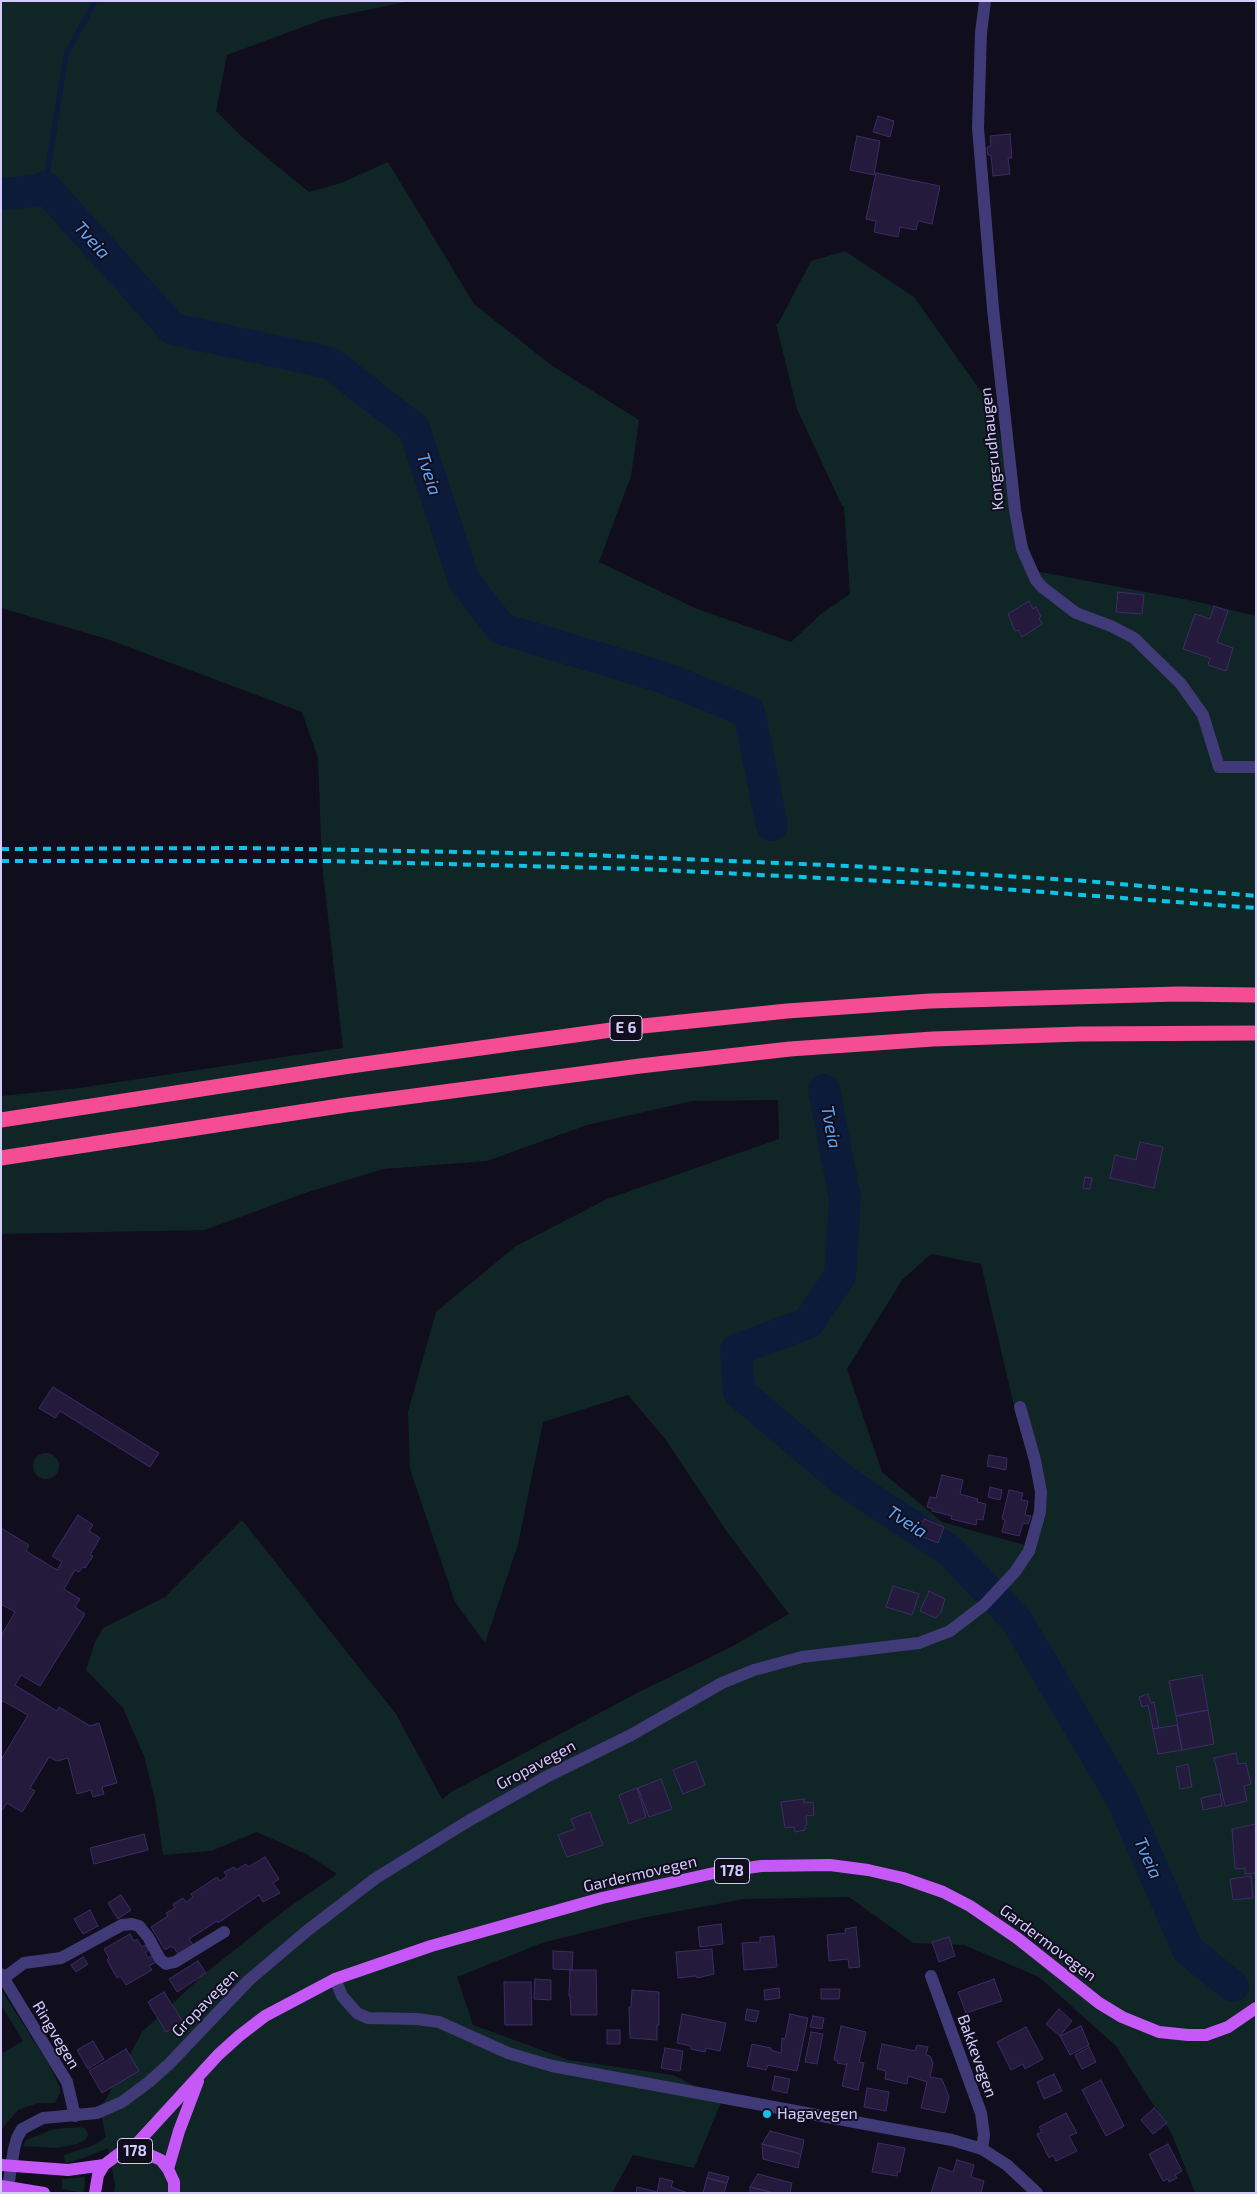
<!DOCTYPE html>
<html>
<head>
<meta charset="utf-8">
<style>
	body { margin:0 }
	#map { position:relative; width:1257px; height:2194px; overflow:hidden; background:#100d1d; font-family:"Exo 2",sans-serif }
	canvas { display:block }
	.frame { position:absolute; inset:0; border:2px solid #d4cbfc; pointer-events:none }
</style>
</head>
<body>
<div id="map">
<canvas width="1257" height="2194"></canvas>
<div class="frame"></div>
</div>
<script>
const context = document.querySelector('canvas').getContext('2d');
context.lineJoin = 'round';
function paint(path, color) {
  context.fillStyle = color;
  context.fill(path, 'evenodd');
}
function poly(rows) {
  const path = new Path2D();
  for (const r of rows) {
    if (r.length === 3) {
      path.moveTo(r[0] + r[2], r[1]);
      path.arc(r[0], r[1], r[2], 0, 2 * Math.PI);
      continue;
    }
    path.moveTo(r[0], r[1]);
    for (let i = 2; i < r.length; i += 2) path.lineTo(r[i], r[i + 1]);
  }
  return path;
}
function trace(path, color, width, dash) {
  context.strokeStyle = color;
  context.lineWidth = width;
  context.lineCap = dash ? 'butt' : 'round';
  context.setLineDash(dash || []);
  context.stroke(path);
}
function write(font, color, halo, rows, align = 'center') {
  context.font = font + ' "Exo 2",sans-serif';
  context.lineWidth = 4;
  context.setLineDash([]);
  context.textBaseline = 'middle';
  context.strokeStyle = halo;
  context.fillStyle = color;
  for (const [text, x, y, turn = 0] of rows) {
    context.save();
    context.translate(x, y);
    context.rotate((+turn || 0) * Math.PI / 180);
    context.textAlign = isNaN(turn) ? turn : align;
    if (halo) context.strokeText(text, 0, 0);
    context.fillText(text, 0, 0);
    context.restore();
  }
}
paint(poly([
	[1,1,410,1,324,19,227,55,216,111,242,137,309,192,341,183,388,162,474,304,551,365,639,420,631,476,599,562,695,608,791,642,821,614,850,594,844,506,842,506,797,409,776,324,778,324,811,261,845,251,914,297,992,407,1035,571,1194,601,1256,616,1256,2193,1195,2193,1172,2134,1116,2046,1039,1977,964,1945,913,1943,849,1897,744,1899,642,1918,542,1943,457,1977,473,2025,569,2060,673,2075,722,2100,694,2168,633,2155,612,2193,114,2193,115,2185,108,2148,81,2159,65,2163,64,2155,94,2145,106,2137,100,2110,142,2032,203,1975,285,1910,337,1874,308,1855,257,1832,211,1851,163,1855,155,1799,144,1756,123,1708,86,1670,95,1642,103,1628,165,1597,242,1520,396,1714,442,1799,453,1791,637,1693,731,1647,789,1614,725,1529,666,1440,628,1395,543,1422,518,1544,485,1643,455,1602,410,1469,408,1412,436,1312,516,1246,607,1199,779,1139,778,1100,692,1101,587,1125,487,1161,383,1169,305,1193,205,1230,1,1234,1,1096,79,1088,343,1048,322,864,318,758,302,712,107,639,1,608],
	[931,1254,981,1264,1013,1402,1043,1503,1035,1548,942,1522,882,1472,847,1369,902,1280],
	[46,1466,13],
	[1,1989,49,2065,60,2087,60,2093,55,2103,38,2103,18,2110,1,2130,1,2054,23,2041,1,2005],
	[82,2127,86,2129,88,2135,86,2139,78,2144,56,2148,23,2146,26,2140,54,2129],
	[85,2177,84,2193,62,2189,62,2179]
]), '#102626');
trace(poly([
	[45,187,66,55,95,1]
]), '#0d1b3b', 5.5);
trace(poly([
	[1,194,35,191,45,187,173,329,330,363,414,428,464,581,502,629,662,677,749,712,772,825],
	[824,1090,845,1198,840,1276,808,1323,736,1350,739,1392,844,1481,950,1551,1017,1621,1122,1799,1188,1950,1233,1986]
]), '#0d1b3b', 32);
const building = poly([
	[878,116,894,121,890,137,873,132,878,116],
	[1010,134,1012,158,1008,158,1010,174,993,176,991,155,988,155,987,147,991,146,990,136,1010,134],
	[857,136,880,141,874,175,850,170,857,136],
	[876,173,940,186,932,224,918,221,916,230,900,227,898,237,874,232,876,221,866,219,876,173],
	[1118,592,1144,595,1142,614,1116,612,1118,592],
	[1029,601,1033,609,1036,607,1041,617,1039,618,1042,624,1022,637,1018,630,1015,631,1008,614,1029,601],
	[1214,606,1228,611,1217,642,1233,648,1226,671,1208,665,1210,658,1183,649,1195,614,1210,619,1214,606],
	[1140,1142,1163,1147,1154,1188,1110,1178,1115,1155,1136,1160,1140,1142],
	[1085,1177,1092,1178,1090,1189,1083,1188,1085,1177],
	[53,1387,159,1453,150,1467,60,1411,55,1418,39,1408,53,1387],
	[989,1455,1007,1458,1006,1470,987,1466,989,1455],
	[942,1475,963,1480,960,1494,978,1499,977,1502,986,1504,983,1520,977,1519,976,1525,951,1519,952,1516,932,1511,933,1509,927,1507,930,1497,936,1498,942,1475],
	[990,1487,1002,1490,1000,1500,988,1497,990,1487],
	[1009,1490,1023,1493,1021,1500,1028,1501,1025,1515,1031,1516,1028,1524,1023,1523,1019,1536,1002,1532,1005,1520,1002,1519,1009,1490],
	[78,1515,93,1525,89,1531,100,1538,90,1555,93,1556,85,1568,83,1567,79,1572,75,1570,64,1589,80,1599,75,1607,85,1614,40,1686,21,1675,15,1685,57,1711,59,1707,90,1726,99,1723,117,1783,102,1787,104,1794,93,1797,91,1790,77,1794,68,1758,57,1761,49,1757,30,1788,35,1791,22,1812,7,1803,1,1812,1,1760,28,1715,3,1701,1,1703,1,1636,15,1612,1,1604,1,1528,29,1545,26,1551,57,1570,62,1562,52,1556,78,1515],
	[924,1519,944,1527,938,1543,918,1535,919,1533,915,1531,919,1520,923,1522,924,1519],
	[893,1586,919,1594,912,1615,886,1607,893,1586],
	[929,1591,945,1599,941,1612,936,1618,920,1611,929,1591],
	[1202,1675,1208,1710,1176,1716,1169,1681,1202,1675],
	[1148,1694,1151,1703,1154,1702,1159,1728,1153,1729,1148,1705,1142,1707,1139,1697,1148,1694],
	[1208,1710,1214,1744,1182,1750,1176,1716,1208,1710],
	[1177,1725,1182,1750,1158,1754,1153,1729,1177,1725],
	[1236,1753,1238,1764,1246,1763,1251,1784,1244,1786,1247,1801,1225,1806,1214,1758,1236,1753],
	[696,1761,705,1785,683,1794,673,1770,696,1761],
	[1188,1764,1192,1787,1180,1789,1176,1767,1188,1764],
	[661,1779,672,1809,649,1817,638,1788,661,1779],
	[637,1788,646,1817,629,1824,619,1795,637,1788],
	[1220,1794,1222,1806,1203,1810,1201,1798,1220,1794],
	[804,1799,804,1803,813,1802,814,1815,806,1816,807,1825,805,1826,805,1830,795,1832,794,1827,785,1828,781,1802,804,1799],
	[590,1812,603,1845,567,1857,558,1835,575,1829,571,1819,590,1812],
	[1256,1824,1256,1873,1245,1874,1245,1868,1235,1869,1232,1829,1256,1824],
	[144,1834,148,1850,94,1864,90,1848,144,1834],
	[265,1857,279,1879,273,1883,280,1893,263,1902,259,1895,218,1923,217,1921,189,1939,193,1945,178,1954,174,1947,172,1948,171,1946,165,1950,151,1927,168,1916,166,1913,175,1908,173,1904,183,1898,186,1902,193,1897,191,1894,217,1877,220,1881,227,1876,224,1872,234,1867,236,1870,246,1864,248,1867,265,1857],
	[1251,1876,1253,1898,1233,1900,1230,1879,1251,1876],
	[121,1895,131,1910,118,1919,108,1903,121,1895],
	[90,1910,98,1926,83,1934,74,1919,90,1910],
	[721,1924,723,1944,700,1947,698,1927,721,1924],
	[856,1927,860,1967,849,1968,848,1959,829,1961,827,1935,846,1933,845,1929,856,1927],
	[130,1934,134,1941,137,1939,142,1947,145,1945,149,1950,145,1953,148,1958,152,1956,156,1962,149,1966,152,1970,126,1985,120,1976,117,1978,107,1960,109,1958,104,1949,130,1934],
	[774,1936,777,1967,744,1970,742,1943,760,1942,760,1937,774,1936],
	[949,1937,955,1956,939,1962,932,1942,949,1937],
	[712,1949,714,1974,697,1978,696,1976,678,1978,676,1952,712,1949],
	[553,1951,573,1952,572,1970,553,1969,553,1951],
	[83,1957,88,1964,76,1972,71,1965,83,1957],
	[198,1961,206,1973,177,1992,169,1979,198,1961],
	[570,1970,596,1970,597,2015,571,2015,570,1996,569,1996,570,1970],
	[535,1979,551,1980,551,2000,534,1999,535,1979],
	[994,1979,1002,2001,966,2013,958,1992,994,1979],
	[504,1982,531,1982,532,2025,505,2025,504,1982],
	[779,1988,780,1998,765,2000,764,1990,779,1988],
	[821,1989,840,1989,839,1999,821,1999,821,1989],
	[632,1990,659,1992,659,2025,657,2025,657,2040,630,2038,629,2007,631,2007,632,1990],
	[164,1992,183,2022,166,2032,148,2002,164,1992],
	[747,2009,759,2011,756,2022,745,2020,747,2009],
	[1059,2009,1072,2021,1060,2036,1046,2024,1059,2009],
	[682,2014,726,2023,720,2051,706,2048,705,2052,691,2049,691,2046,677,2043,682,2014],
	[790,2014,808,2018,797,2071,768,2065,766,2070,747,2066,752,2044,771,2048,771,2050,781,2053,782,2038,785,2039,790,2014],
	[813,2016,824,2018,822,2029,810,2027,813,2016],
	[841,2026,866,2032,859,2062,864,2063,858,2090,842,2086,847,2063,847,2065,837,2063,838,2061,834,2060,841,2026],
	[1081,2026,1089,2045,1070,2055,1060,2036,1081,2026],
	[1026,2027,1043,2059,1025,2069,1023,2064,1011,2070,997,2042,1026,2027],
	[607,2030,620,2030,620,2044,607,2044,607,2030],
	[811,2032,823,2034,817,2064,805,2062,811,2032],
	[93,2041,104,2059,88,2069,77,2050,93,2041],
	[882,2044,915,2051,917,2045,928,2047,926,2055,930,2056,933,2063,930,2077,942,2079,949,2097,945,2113,921,2108,927,2082,908,2076,907,2084,885,2079,886,2071,877,2069,882,2044],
	[1089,2047,1096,2062,1082,2069,1075,2055,1089,2047],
	[665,2048,683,2051,680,2071,661,2068,665,2048],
	[126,2049,139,2071,102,2093,89,2071,126,2049],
	[1054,2074,1062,2091,1044,2099,1037,2082,1054,2074],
	[775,2076,790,2079,787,2093,772,2090,775,2076],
	[1101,2080,1124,2126,1106,2136,1082,2090,1101,2080],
	[867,2088,889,2092,886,2111,864,2107,867,2088],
	[1154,2108,1167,2123,1153,2134,1141,2120,1154,2108],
	[1066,2113,1077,2133,1069,2136,1077,2151,1056,2161,1053,2155,1049,2158,1037,2134,1042,2132,1039,2127,1066,2113],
	[770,2131,804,2140,801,2154,762,2144,770,2131],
	[878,2143,905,2148,900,2172,897,2172,897,2176,872,2172,878,2143],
	[762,2144,801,2154,798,2168,763,2159,762,2144],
	[1168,2144,1182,2171,1175,2175,1177,2178,1169,2182,1168,2179,1163,2181,1149,2154,1168,2144],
	[957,2160,974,2165,971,2177,984,2181,981,2193,931,2193,939,2167,953,2172,957,2160],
	[709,2172,729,2177,727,2183,707,2178,709,2172],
	[758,2174,792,2183,790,2193,774,2193,750,2187,758,2174],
	[660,2178,673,2181,671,2187,688,2193,636,2193,637,2187,657,2192,660,2178],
	[707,2178,727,2183,724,2193,703,2193,707,2178],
	[750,2187,774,2193,750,2193,750,2187]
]);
paint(building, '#231a3c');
trace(building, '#3c2d67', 1);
trace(poly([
	[985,1,981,33,978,128,993,309,1015,510,1022,549,1036,580,1042,587,1076,613,1111,626,1134,638,1181,684,1203,715,1219,767,1256,767],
	[1,1974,67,2082,75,2116],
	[931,1976,981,2113,984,2135,982,2149],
	[4,1978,24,1963,61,1958,122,1925,132,1924,139,1926,148,1937,160,1959,166,1964,175,1962,224,1932],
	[335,1979,342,1996,357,2013,368,2018,417,2019,439,2022,508,2053,552,2066,952,2140,982,2149,1007,2165,1037,2193],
	[8,2187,14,2149,17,2138,22,2129,43,2118,97,2113,122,2102,149,2082,170,2063,249,1980,308,1930,376,1878,470,1820,548,1776,631,1735,722,1683,754,1670,802,1657,919,1643,950,1631,984,1605,1015,1572,1029,1551,1040,1512,1041,1492,1035,1460,1020,1407]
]), '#403a79', 12);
trace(poly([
	[130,2151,218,2055,239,2036,265,2016,335,1979,431,1946,602,1898,714,1873,761,1866,830,1865,868,1870,903,1878,943,1892,970,1906,1017,1938,1099,2003,1122,2017,1159,2032,1188,2035,1206,2035,1228,2027,1256,2008],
	[1,2165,68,2170,104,2165],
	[168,2169,179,2131,198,2081],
	[1,2186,44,2193],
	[95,2193,98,2175,104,2165,120,2153,130,2151,141,2151,161,2160,168,2169,174,2182,174,2193]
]), '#c558f6', 12);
trace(poly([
	[1,1120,350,1066,633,1027,787,1011,930,1001,1178,994,1256,995],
	[1,1158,346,1105,640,1066,790,1049,933,1039,1080,1034,1256,1033]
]), '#f54d93', 15);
trace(poly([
	[1,849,246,848,565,854,849,866,1085,881,1256,896],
	[1,861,329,861,641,869,923,883,1256,908]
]), '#0dc3e7', 4, [8, 6]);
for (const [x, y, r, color] of [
	[767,2114,5,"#0dc3e7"]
]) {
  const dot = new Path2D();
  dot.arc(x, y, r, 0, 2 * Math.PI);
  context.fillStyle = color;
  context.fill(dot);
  trace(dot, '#100d1d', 2);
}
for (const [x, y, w] of [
	[626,1028,32],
	[732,1871,35],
	[135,2151,35]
]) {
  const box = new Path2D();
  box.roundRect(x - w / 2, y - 12.5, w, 25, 4);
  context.fillStyle = '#100d1d';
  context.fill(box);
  trace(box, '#d4cbfc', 1);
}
write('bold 15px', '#d4cbfc', null, [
	["E 6",626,1028],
	["178",732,1871],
	["178",135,2151]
]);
write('16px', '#d4cbfc', '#100d1d', [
	["Kongsrudhaugen",992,449,-96],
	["Gropavegen",536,1765,-28],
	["Gardermovegen",640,1874,-13],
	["Gardermovegen",1048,1943,37],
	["Gropavegen",205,2003,-46],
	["Ringvegen",56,2035,59],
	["Bakkevegen",977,2056,70]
]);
write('16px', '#d4cbfc', '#100d1d', [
	["Hagavegen",777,2114]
], 'left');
write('italic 18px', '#5fa7f6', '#100d1d', [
	["Tveia",92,240,48],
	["Tveia",429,474,72],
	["Tveia",831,1127,79],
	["Tveia",907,1522,33],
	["Tveia",1148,1858,66]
]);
</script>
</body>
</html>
